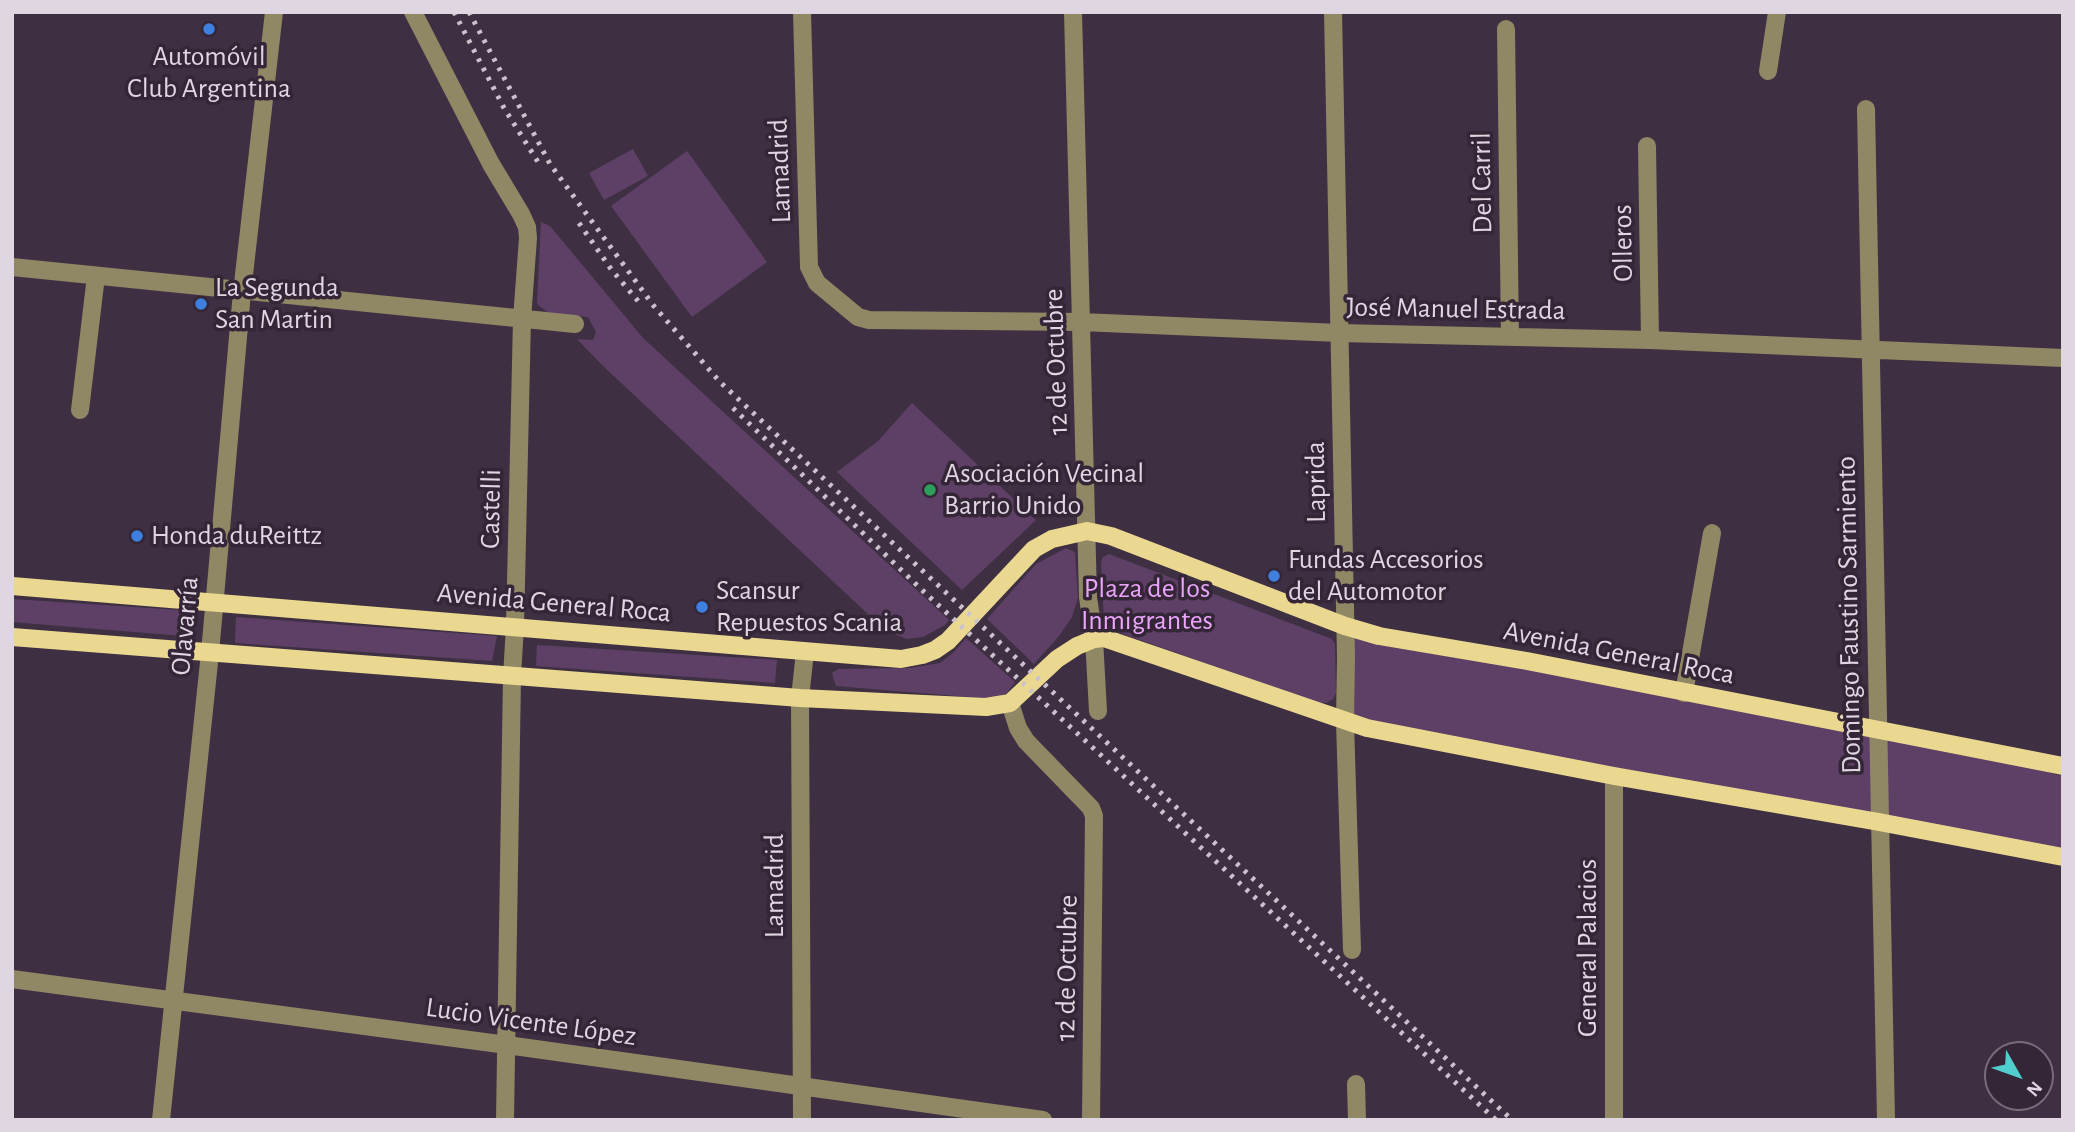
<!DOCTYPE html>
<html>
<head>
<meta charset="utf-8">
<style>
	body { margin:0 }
	#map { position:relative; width:2075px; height:1132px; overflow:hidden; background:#3e3042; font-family:"Alegreya Sans",sans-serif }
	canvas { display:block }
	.frame { position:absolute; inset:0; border:14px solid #dfd6e1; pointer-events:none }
	.north { position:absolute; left:1984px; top:1041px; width:70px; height:70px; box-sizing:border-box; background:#342637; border:2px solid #786c7b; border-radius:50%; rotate:130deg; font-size:19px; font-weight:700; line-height:28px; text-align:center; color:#dfd6e1 }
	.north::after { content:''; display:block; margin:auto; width:24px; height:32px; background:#52cdce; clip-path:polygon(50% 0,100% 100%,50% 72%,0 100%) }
</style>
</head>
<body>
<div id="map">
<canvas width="2075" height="1132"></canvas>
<div class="frame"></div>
<div class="north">N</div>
</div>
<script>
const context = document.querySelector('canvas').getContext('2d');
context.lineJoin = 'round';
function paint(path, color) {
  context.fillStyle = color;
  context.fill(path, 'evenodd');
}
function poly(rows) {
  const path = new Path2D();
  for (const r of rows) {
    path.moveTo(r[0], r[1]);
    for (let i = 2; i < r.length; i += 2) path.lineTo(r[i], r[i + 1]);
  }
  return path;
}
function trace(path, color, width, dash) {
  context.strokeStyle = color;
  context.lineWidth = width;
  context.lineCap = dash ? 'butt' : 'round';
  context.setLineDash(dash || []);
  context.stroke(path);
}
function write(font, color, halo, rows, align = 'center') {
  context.font = font + ' "Alegreya Sans",sans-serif';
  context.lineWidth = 7;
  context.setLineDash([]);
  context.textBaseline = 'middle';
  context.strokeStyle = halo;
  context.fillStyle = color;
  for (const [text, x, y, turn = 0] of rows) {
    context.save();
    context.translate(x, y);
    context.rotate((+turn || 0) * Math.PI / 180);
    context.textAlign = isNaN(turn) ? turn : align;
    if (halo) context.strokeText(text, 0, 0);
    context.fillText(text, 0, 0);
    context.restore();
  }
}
paint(poly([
	[633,149,648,176,604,200,589,173],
	[687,151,767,262,692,317,611,206],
	[541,222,550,226,643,338,949,620,945,625,923,637,907,639,886,631,601,364,577,339,593,340,596,332,588,317,551,315,537,304],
	[912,403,1036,520,962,590,837,472,878,441],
	[1066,548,1075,552,1078,598,1072,617,1059,636,1034,664,987,619,1036,564],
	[1109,554,1332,639,1335,644,1336,693,1333,699,1326,703,1315,702,1115,631,1104,620,1101,562,1103,557],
	[12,599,195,611,195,637,12,622],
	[236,617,497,636,492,661,235,643],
	[1345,626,1878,729,2063,776,2063,850,1345,722],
	[966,638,1015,682,1007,693,993,699,836,686,834,680,832,673,838,669,910,668,940,663,954,652],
	[537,645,777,660,775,683,536,666]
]), '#5e4066');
trace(poly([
	[413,12,491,164,521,214,527,227,528,238,522,319,515,626,512,676,505,1120],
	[802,12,809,267,817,283,858,317,869,320,1081,322,1339,333,1650,340,2063,358],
	[1073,12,1088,597,1094,639,1098,711],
	[1333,12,1346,657,1345,722,1352,950],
	[1506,29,1510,337],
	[1768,71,1777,12],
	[1866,109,1886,1120],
	[1647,146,1650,340],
	[12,267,575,324],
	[80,410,96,276],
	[1684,693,1712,533],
	[1010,703,1018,728,1026,741,1091,808,1094,816,1091,1120],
	[12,979,507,1045,1043,1120],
	[1356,1084,1357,1120],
	[161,1120,210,653,242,292,274,12],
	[802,1120,800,698,805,652],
	[1614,1120,1614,776]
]), '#908765', 18);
trace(poly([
	[12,586,901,659,922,655,935,650,948,641,1034,549,1052,539,1087,531,1111,536,1345,626,1379,636,1527,661,2063,766],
	[12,637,800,698,986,707,1010,703,1057,659,1077,646,1094,639,1104,638,1367,728,1614,776,1879,822,2063,857]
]), '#ebd890', 18);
trace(poly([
	[454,12,504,108,538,162],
	[469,12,550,164,653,305,720,382,1512,1120],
	[579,223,611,269,638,301],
	[733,408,922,590,1496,1120]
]), '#ccc2ce', 5, [3.5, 7]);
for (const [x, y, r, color] of [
	[209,29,7,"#3f7fe0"],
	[201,304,7,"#3f7fe0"],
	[930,490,7,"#2e9e5b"],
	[137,536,7,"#3f7fe0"],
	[1274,576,7,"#3f7fe0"],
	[702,607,7,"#3f7fe0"]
]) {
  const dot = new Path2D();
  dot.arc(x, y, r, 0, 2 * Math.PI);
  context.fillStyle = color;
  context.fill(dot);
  trace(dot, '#342637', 2.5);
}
write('28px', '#dfd6e1', '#342637', [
	["Automóvil",209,57,"center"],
	["Club Argentina",209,89,"center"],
	["La Segunda",215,288],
	["San Martin",215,320],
	["Asociación Vecinal",944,474],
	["Barrio Unido",944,506],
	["Honda duReittz",151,536],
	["Fundas Accesorios",1288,560],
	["del Automotor",1288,592],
	["Scansur",716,591],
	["Repuestos Scania",716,623]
], 'left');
write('28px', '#dfd6e1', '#342637', [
	["Lamadrid",780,171,-92],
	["Del Carril",1482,183,-91],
	["Olleros",1623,243,-91],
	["José Manuel Estrada",1456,309,1],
	["12 de Octubre",1056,362,-92],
	["Laprida",1316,482,-91],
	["Castelli",491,509,-89],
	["Avenida General Roca",554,603,5],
	["Domingo Faustino Sarmiento",1849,615,-91],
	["Olavarría",185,626,-85],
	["Avenida General Roca",1619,653,11],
	["Lamadrid",775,886,-90],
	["General Palacios",1588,948,-90],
	["12 de Octubre",1067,968,-89],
	["Lucio Vicente López",531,1022,8]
]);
write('28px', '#eaa4fb', '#342637', [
	["Plaza de los",1147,589],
	["Inmigrantes",1147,621]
]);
</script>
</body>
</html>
